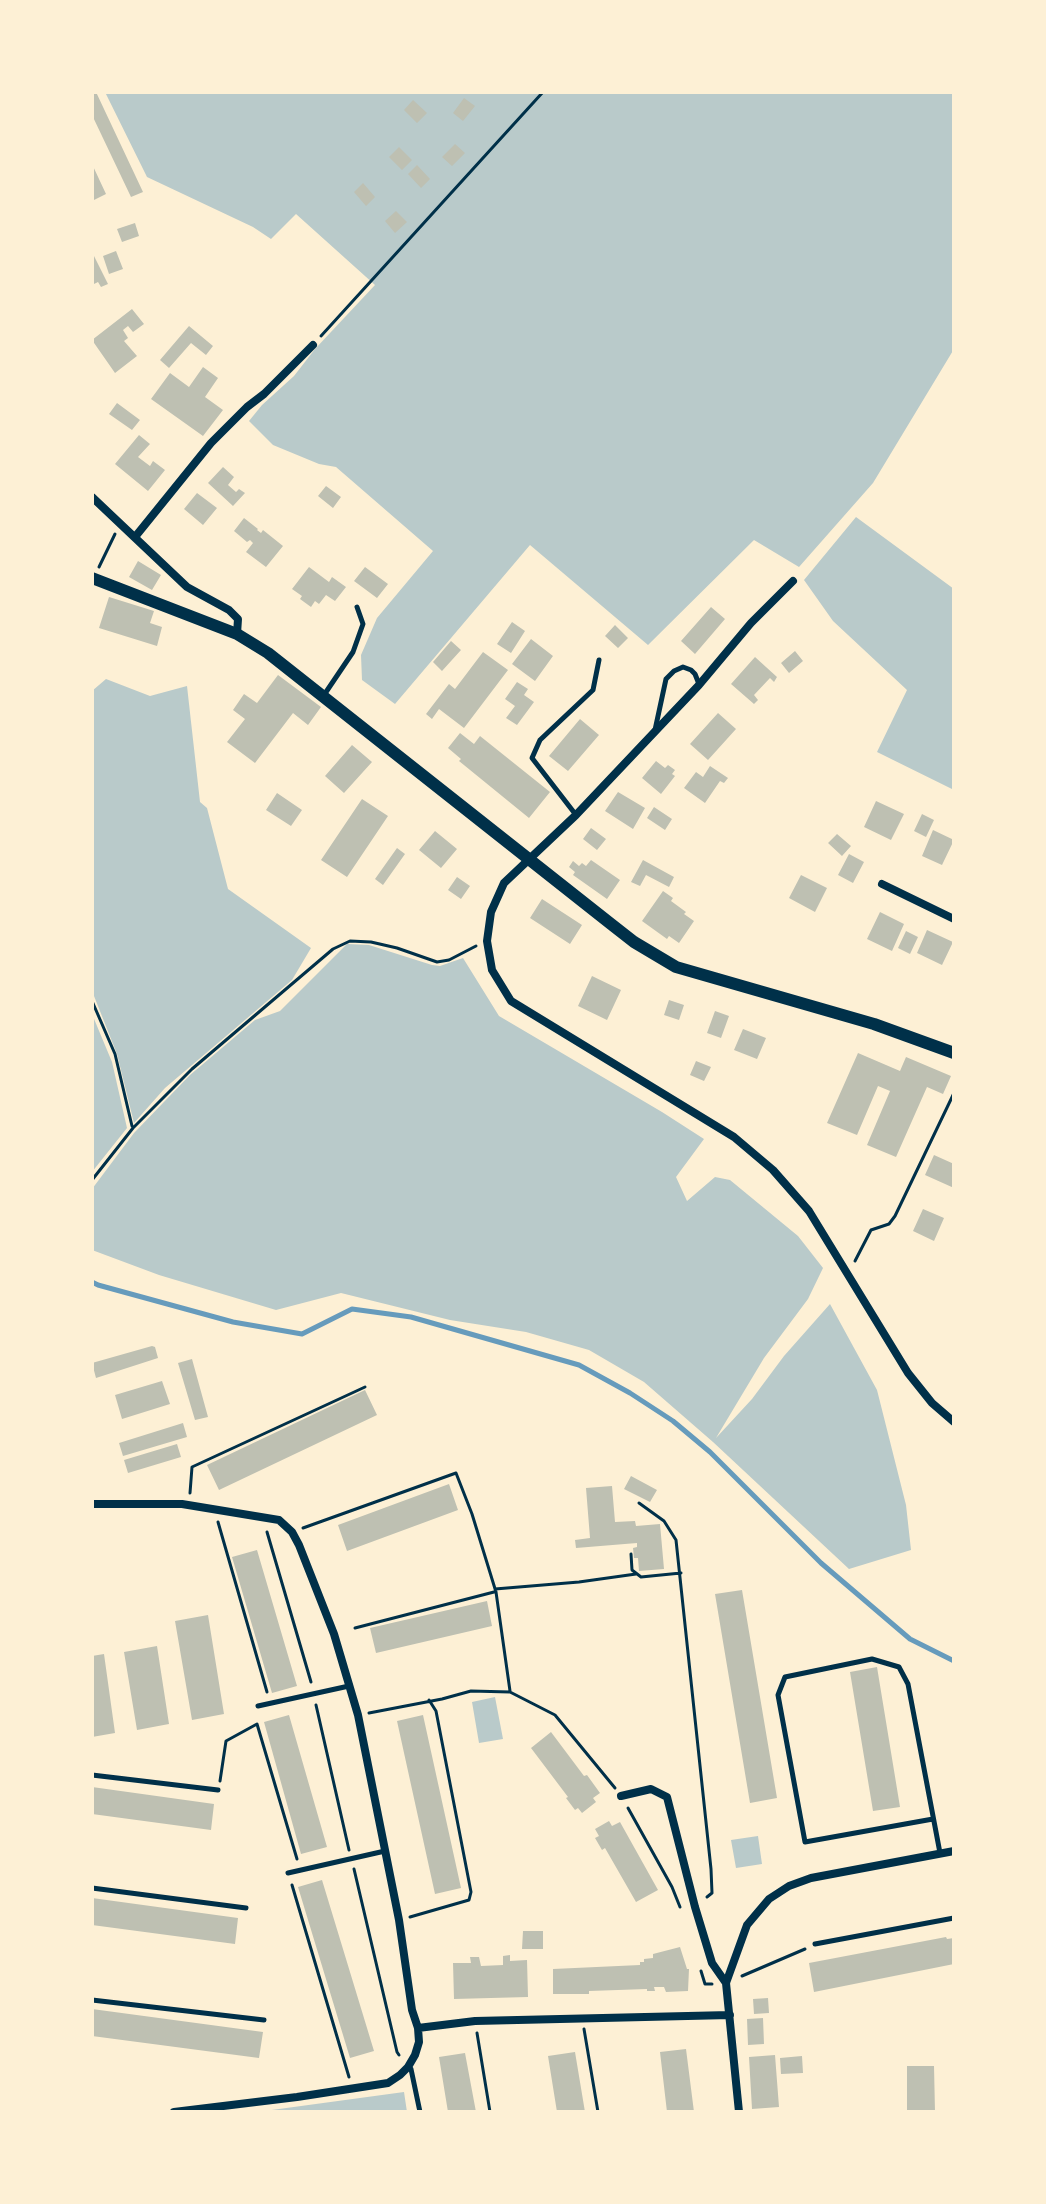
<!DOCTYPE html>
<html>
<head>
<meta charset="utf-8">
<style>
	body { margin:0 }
	#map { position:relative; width:1046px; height:2204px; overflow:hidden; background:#fdf0d5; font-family:Commissioner,sans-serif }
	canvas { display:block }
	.frame { position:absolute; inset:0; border:94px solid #fdf0d5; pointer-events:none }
</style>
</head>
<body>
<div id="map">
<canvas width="1046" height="2204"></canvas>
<div class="frame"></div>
</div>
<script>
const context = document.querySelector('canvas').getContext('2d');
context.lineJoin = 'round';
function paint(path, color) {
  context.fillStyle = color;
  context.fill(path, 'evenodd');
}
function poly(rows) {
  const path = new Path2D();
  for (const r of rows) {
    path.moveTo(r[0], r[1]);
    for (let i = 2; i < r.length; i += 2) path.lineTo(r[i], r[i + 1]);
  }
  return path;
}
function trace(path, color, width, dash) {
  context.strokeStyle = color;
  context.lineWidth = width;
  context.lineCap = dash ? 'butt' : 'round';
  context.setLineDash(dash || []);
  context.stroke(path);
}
paint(poly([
	[105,92,954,92,954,349,873,483,799,567,754,540,648,645,530,545,395,704,362,680,361,655,377,618,433,551,336,467,319,464,273,445,249,421,262,405,294,376,315,349,375,285,296,214,271,239,253,227,147,177],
	[856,517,954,589,954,790,877,752,907,690,833,621,804,580],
	[106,679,150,696,187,686,200,802,207,808,228,889,311,948,292,980,165,1088,134,1123,117,1054,92,991,92,691],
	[347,944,369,945,432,965,440,966,463,958,499,1016,662,1112,704,1139,676,1177,687,1201,715,1177,730,1180,798,1236,823,1268,808,1299,764,1358,716,1438,752,1399,784,1356,830,1304,877,1390,906,1505,911,1550,849,1569,713,1442,644,1382,589,1350,526,1332,450,1320,341,1293,276,1310,159,1275,92,1250,92,1189,134,1133,190,1075,255,1020,280,1011],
	[92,1014,112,1062,127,1128,92,1172],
	[495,1697,503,1739,479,1743,472,1702],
	[758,1836,762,1864,736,1868,731,1840],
	[404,2092,407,2112,257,2112]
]), '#b9caca');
trace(poly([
	[92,1282,98,1285,233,1322,302,1334,352,1309,411,1317,579,1365,630,1393,673,1421,710,1452,821,1563,910,1639,954,1661]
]), '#669bbc', 5);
paint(poly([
	[92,92,96,92,143,192,131,197,92,115],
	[464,98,475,106,463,121,453,113],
	[413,100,427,113,417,123,404,110],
	[455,144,465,153,452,166,442,157],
	[399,147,412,160,402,170,389,157],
	[92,164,106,194,94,200,92,195],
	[417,165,430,179,421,188,408,174],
	[363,183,375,197,366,206,354,192],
	[396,211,407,222,395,233,385,221],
	[135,223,139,236,122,242,117,229],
	[116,251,123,269,109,274,103,256],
	[92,252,108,284,101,287,98,282,92,285],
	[132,309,144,324,133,332,128,326,123,330,128,338,124,341,137,356,115,373,92,340],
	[189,326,213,346,206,355,191,343,169,368,160,360],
	[203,367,218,378,205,397,223,410,203,436,151,399,170,373,189,387],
	[117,403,140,420,132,430,109,414],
	[139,435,150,444,138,457,150,466,153,461,165,470,148,491,115,464],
	[223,467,234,477,228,485,236,492,239,489,245,493,233,506,208,483],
	[326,486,341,497,333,508,318,496],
	[197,493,217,508,203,525,184,509],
	[244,518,258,529,257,530,261,533,263,530,283,546,266,567,246,552,253,543,250,540,247,542,234,531],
	[138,561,161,575,152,590,129,577],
	[309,567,329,582,332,577,346,587,335,601,326,595,319,604,315,601,311,607,300,599,302,596,292,589],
	[365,567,388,584,377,598,354,581],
	[109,597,154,611,150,623,162,627,157,646,99,628],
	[711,607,725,619,695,654,681,641],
	[512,622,525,631,511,653,497,644],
	[615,625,628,638,618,648,605,636],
	[531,639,553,656,535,681,512,664],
	[451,641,461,650,442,671,433,662],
	[795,651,803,661,789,673,781,663],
	[483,652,508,670,464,728,439,709,432,719,426,714,449,684,455,689],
	[755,657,777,677,774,682,770,678,754,695,758,700,754,704,731,684],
	[278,675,321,707,308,725,293,713,255,763,227,742,245,719,233,710,244,694,257,703],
	[517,682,528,689,524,695,534,702,517,725,506,718,515,706,505,699],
	[718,713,736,729,708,760,690,744],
	[580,719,599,735,568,771,549,756],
	[460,733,474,744,480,736,550,792,529,818,459,761,461,759,448,748],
	[352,745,372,762,344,793,325,776],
	[656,761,665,768,668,765,675,770,672,774,675,776,661,794,642,778],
	[710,766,728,778,724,783,720,781,705,803,684,788,696,772,703,777],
	[618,792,645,808,633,829,605,811],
	[277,793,302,810,291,826,266,810],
	[362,799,388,816,347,877,321,860],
	[876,801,904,814,891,840,864,827],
	[654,807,672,819,665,830,647,818],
	[922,814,934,820,926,837,914,831],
	[591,828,606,839,597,850,583,839],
	[933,830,954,840,942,865,922,856],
	[435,831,457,849,441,868,419,850],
	[837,834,851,846,842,856,828,843],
	[397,848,405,854,383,885,375,879],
	[849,854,864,862,853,883,838,875],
	[591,860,620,880,607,899,573,875,575,872,569,867,573,861,579,866,582,863,586,866],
	[643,860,674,877,669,887,646,875,640,886,631,882],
	[801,875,827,888,815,912,789,898],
	[457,877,470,886,461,899,448,890],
	[663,891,673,898,671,901,686,912,684,914,694,921,679,943,669,936,667,939,642,921],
	[542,899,582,925,570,944,530,918],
	[880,912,904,924,892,951,867,939],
	[927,930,953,942,942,965,917,953],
	[906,931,918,937,910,954,898,948],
	[592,976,621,990,607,1020,578,1006],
	[669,1000,684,1005,679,1020,664,1015],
	[715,1011,729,1016,721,1038,707,1033],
	[743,1029,766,1038,757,1059,734,1050],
	[858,1053,900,1071,906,1057,951,1076,943,1094,927,1087,896,1157,867,1145,890,1091,878,1086,857,1135,827,1123],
	[696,1061,711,1067,704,1081,690,1075],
	[934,1155,954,1164,954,1188,925,1175],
	[923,1209,944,1218,934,1241,913,1231],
	[152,1346,155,1347,158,1358,96,1378,92,1363],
	[192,1359,208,1417,195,1420,178,1363],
	[162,1381,170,1404,122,1419,115,1395],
	[365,1390,377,1415,219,1490,207,1465],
	[183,1423,187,1437,123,1456,119,1443],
	[177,1444,181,1457,128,1473,124,1460],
	[631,1476,657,1490,650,1502,624,1489],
	[449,1484,458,1510,347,1551,338,1525],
	[612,1486,615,1522,635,1521,636,1526,660,1524,664,1569,639,1571,638,1558,634,1558,633,1548,637,1547,637,1543,576,1548,575,1540,590,1538,586,1488],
	[257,1550,297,1686,272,1693,232,1557],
	[742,1590,777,1798,750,1803,715,1594],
	[487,1601,492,1626,376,1653,370,1628],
	[208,1615,224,1714,192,1720,175,1621],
	[157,1646,169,1724,137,1730,124,1652],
	[104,1654,115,1733,92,1737,92,1656],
	[877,1667,900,1807,873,1811,850,1672],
	[289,1715,327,1847,301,1854,264,1722],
	[423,1715,461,1888,435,1894,397,1721],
	[551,1732,584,1776,587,1775,600,1793,593,1798,596,1802,582,1813,578,1808,575,1810,566,1798,568,1797,531,1748],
	[92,1787,214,1804,211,1830,92,1814],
	[609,1821,612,1826,620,1822,658,1890,636,1902,605,1848,602,1850,595,1838,599,1836,595,1829],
	[322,1880,374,2051,350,2058,298,1887],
	[92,1898,238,1918,235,1944,92,1925],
	[523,1931,543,1931,543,1949,522,1949],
	[946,1937,947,1939,954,1938,954,1964,814,1992,809,1963],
	[680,1947,687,1969,689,1969,688,1991,666,1992,664,1987,654,1987,655,1991,647,1991,647,1989,589,1991,589,1994,553,1994,553,1969,640,1965,640,1962,644,1962,644,1959,653,1958,653,1954],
	[510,1955,510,1961,527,1960,528,1997,454,1999,453,1963,471,1963,470,1957,479,1957,481,1966,503,1965,503,1956],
	[768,1998,769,2013,754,2014,753,1999],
	[92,2009,263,2032,259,2058,92,2036],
	[763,2018,764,2044,748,2045,747,2019],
	[686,2049,694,2112,667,2112,660,2052],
	[575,2052,585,2112,557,2112,548,2056],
	[465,2053,476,2112,448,2112,439,2057],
	[775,2055,779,2107,752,2109,749,2057],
	[802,2056,803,2073,781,2074,780,2058],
	[907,2066,934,2066,935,2112,907,2112]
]), '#bec0b2');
trace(poly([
	[321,336,543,92],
	[99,567,115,534],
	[92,1001,115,1054,132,1126],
	[92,1180,133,1128,192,1069,333,949,350,941,371,942,397,948,437,962,449,960,476,946],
	[855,1261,871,1230,889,1224,895,1216,954,1093],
	[190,1493,192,1467,365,1387],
	[639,1503,664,1521,676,1540,711,1869,712,1893,707,1897],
	[218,1522,267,1692],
	[303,1528,456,1473,472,1514,496,1592,510,1691],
	[267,1532,311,1682],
	[631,1554,632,1570,641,1577,681,1573],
	[495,1589,579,1582,636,1574],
	[355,1628,494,1592],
	[316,1705,349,1850],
	[369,1713,442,1699,471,1691,510,1692,555,1715,615,1788],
	[220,1781,226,1741,257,1724,297,1859],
	[628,1808,672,1887,680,1907],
	[354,1869,397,2052,399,2055],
	[292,1885,349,2077],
	[410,1917,469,1900,471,1892,436,1711,429,1700],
	[701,1971,705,1984,712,1984],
	[742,1976,805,1949],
	[584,2029,598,2112],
	[477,2033,490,2112]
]), '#003049', 3);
trace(poly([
	[324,695,353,652,363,624,357,607],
	[655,730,666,679,674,671,683,667,691,670,695,674,699,684],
	[576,815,532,758,540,740,593,690,599,660],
	[258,1706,349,1686],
	[92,1775,218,1790],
	[933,1819,805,1842,778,1695,785,1677,872,1659,899,1667,908,1684,940,1853],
	[288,1873,385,1851],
	[92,1888,246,1908],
	[815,1944,954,1918],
	[92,2000,264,2020],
	[409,2067,411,2069,420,2112]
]), '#003049', 5);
trace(poly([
	[92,497,187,587,229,610,238,619,237,634],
	[135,537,211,443,247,407,264,394,313,345],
	[793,581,751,623,699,685,576,815,504,883,491,912,487,941,492,970,511,1001,734,1137,773,1170,809,1211,908,1373,932,1403,954,1422],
	[882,884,954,919],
	[92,1504,182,1504,279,1520,292,1532,299,1545,334,1634,358,1715,399,1920,412,2010,418,2028],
	[621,1796,651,1789,667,1797,695,1907,712,1963,726,1983],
	[174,2112,297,2097,388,2083,400,2075,408,2067,415,2055,419,2042,418,2028,475,2021,730,2015],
	[739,2112,726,1983,747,1925,769,1899,789,1886,811,1878,954,1851]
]), '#003049', 8);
trace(poly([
	[92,578,237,634,268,653,611,924,634,942,676,967,874,1024,954,1053]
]), '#003049', 12);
</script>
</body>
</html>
